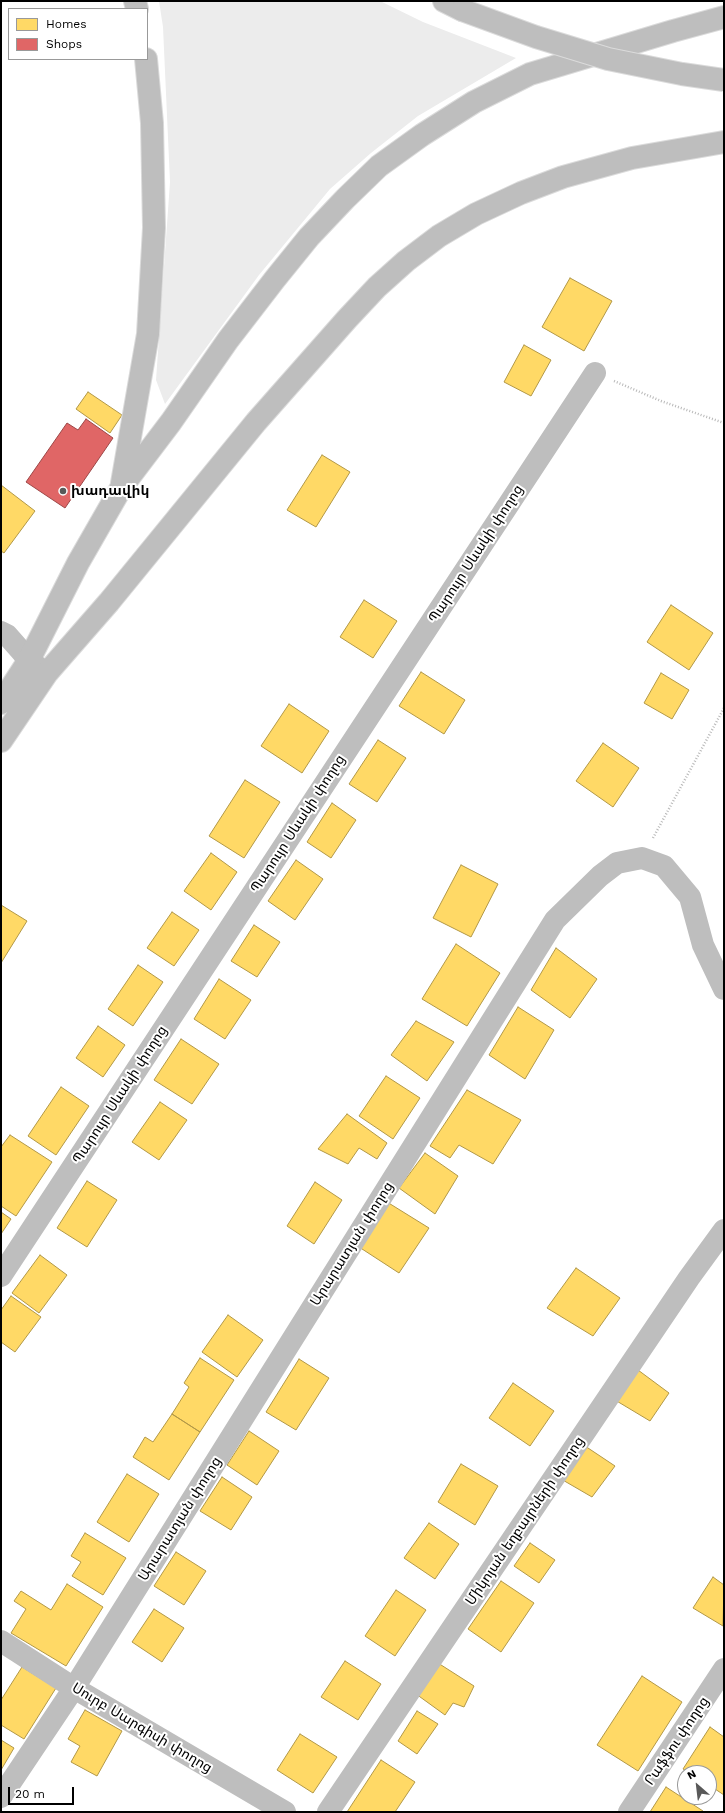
<!DOCTYPE html>
<html>
<head>
<meta charset="utf-8">
<style>
	body { margin:0 }
	#map { position:relative; width:725px; height:1813px; overflow:hidden; background:#fff; font-family:"Work Sans",sans-serif }
	canvas { display:block }
	.frame { position:absolute; inset:0; border:2px solid #000; pointer-events:none }
	.legend { position:absolute; left:8px; top:8px; width:140px; height:52px; box-sizing:border-box; background:#fff; border:1px solid #999; margin:0; padding:5px 7px; list-style:none; font-size:12px; color:#000 }
	.legend li { display:flex; align-items:center; gap:8px; height:20px }
	.legend b { width:20px; border:1px solid #999 }
	.north { position:absolute; left:677px; top:1765px; width:40px; height:40px; box-sizing:border-box; background:#fff; border:1px solid #999; border-radius:50%; rotate:332deg; font-size:11px; font-weight:700; line-height:16px; text-align:center; color:#000 }
	.north::after { content:''; display:block; margin:auto; width:14px; height:18px; background:#595959; clip-path:polygon(50% 0,100% 100%,50% 72%,0 100%) }
	.scale { position:absolute; left:8px; top:1787px; width:66px; height:18px; box-sizing:border-box; border:2px solid #000; border-top:0; padding-left:5px; font-size:12px; line-height:14px; white-space:nowrap; color:#000; -webkit-text-stroke:3px #fff; paint-order:stroke }
</style>
</head>
<body>
<div id="map">
<canvas width="725" height="1813"></canvas>
<div class="frame"></div>
<ul class="legend">
<li><b style="height:11px;background:#ffd966"></b>Homes</li>
<li><b style="height:11px;background:#e06666"></b>Shops</li>
</ul>
<div class="north">N</div>
<div class="scale">20 m</div>
</div>
<script>
const context = document.querySelector('canvas').getContext('2d');
context.lineJoin = 'round';
function paint(path, color) {
  context.fillStyle = color;
  context.fill(path, 'evenodd');
}
function poly(rows) {
  const path = new Path2D();
  for (const r of rows) {
    path.moveTo(r[0], r[1]);
    for (let i = 2; i < r.length; i += 2) path.lineTo(r[i], r[i + 1]);
  }
  return path;
}
function trace(path, color, width, dash) {
  context.strokeStyle = color;
  context.lineWidth = width;
  context.lineCap = dash ? 'butt' : 'round';
  context.setLineDash(dash || []);
  context.stroke(path);
}
function write(font, color, halo, rows, align = 'center') {
  context.font = font + ' "Work Sans","Noto Sans Armenian",sans-serif';
  context.lineWidth = 4;
  context.setLineDash([]);
  context.textBaseline = 'middle';
  context.strokeStyle = halo;
  context.fillStyle = color;
  for (const [text, x, y, turn = 0] of rows) {
    context.save();
    context.translate(x, y);
    context.rotate((+turn || 0) * Math.PI / 180);
    context.textAlign = isNaN(turn) ? turn : align;
    if (halo) context.strokeText(text, 0, 0);
    context.fillText(text, 0, 0);
    context.restore();
  }
}
paint(poly([
	[159,1,380,1,423,22,516,58,418,116,371,153,330,189,259,275,165,404,156,380,170,182,163,27]
]), '#ececec');
const homes = poly([
	[570,278,612,301,584,351,542,327,570,278],
	[524,345,551,360,531,396,504,382,524,345],
	[88,392,122,415,110,433,76,409,88,392],
	[322,455,350,472,316,527,287,510,322,455],
	[1,485,35,511,4,553,1,551,1,485],
	[364,600,397,621,373,658,340,637,364,600],
	[671,605,713,633,689,670,647,642,671,605],
	[421,672,465,700,444,734,399,706,421,672],
	[661,673,689,690,672,719,644,703,661,673],
	[289,704,329,731,302,773,261,746,289,704],
	[378,740,406,758,377,802,349,784,378,740],
	[603,743,639,768,613,807,576,781,603,743],
	[245,780,280,802,244,858,209,836,245,780],
	[332,803,356,820,331,858,307,842,332,803],
	[211,853,237,872,211,910,184,891,211,853],
	[296,860,323,879,295,920,268,901,296,860],
	[461,865,498,884,471,937,433,918,461,865],
	[1,905,27,921,1,963,1,905],
	[172,912,199,930,174,966,147,948,172,912],
	[254,925,280,942,257,977,231,961,254,925],
	[456,944,500,973,467,1026,422,999,456,944],
	[556,948,597,979,570,1018,531,990,556,948],
	[138,965,163,982,133,1026,108,1009,138,965],
	[219,979,251,1000,225,1039,194,1019,219,979],
	[518,1007,554,1030,525,1079,489,1055,518,1007],
	[416,1021,454,1042,427,1081,391,1055,416,1021],
	[98,1026,125,1045,103,1077,76,1058,98,1026],
	[181,1039,219,1064,192,1104,154,1080,181,1039],
	[386,1076,420,1098,393,1139,359,1116,386,1076],
	[61,1087,89,1106,56,1155,28,1136,61,1087],
	[467,1090,521,1120,493,1164,459,1145,450,1158,430,1146,467,1090],
	[160,1102,187,1120,159,1160,132,1142,160,1102],
	[347,1114,387,1143,377,1159,359,1148,348,1164,318,1149,347,1114],
	[10,1135,52,1162,16,1216,1,1206,1,1147,10,1135],
	[425,1153,458,1176,435,1214,399,1188,425,1153],
	[87,1181,117,1200,87,1247,57,1228,87,1181],
	[315,1182,342,1200,314,1244,287,1226,315,1182],
	[387,1202,429,1228,399,1273,359,1247,387,1202],
	[1,1212,11,1219,1,1234,1,1212],
	[40,1255,67,1275,39,1313,12,1293,40,1255],
	[576,1268,620,1298,593,1336,547,1308,576,1268],
	[11,1296,41,1317,15,1352,1,1342,1,1310,11,1296],
	[228,1315,263,1340,237,1377,202,1352,228,1315],
	[200,1358,234,1380,200,1432,172,1414,189,1387,184,1383,200,1358],
	[299,1359,329,1378,296,1430,266,1412,299,1359],
	[638,1370,669,1393,650,1421,615,1400,638,1370],
	[513,1383,554,1411,530,1446,489,1418,513,1383],
	[172,1414,200,1432,169,1480,133,1457,145,1437,153,1442,172,1414],
	[249,1431,279,1451,257,1485,227,1465,249,1431],
	[585,1446,615,1466,592,1497,561,1479,585,1446],
	[461,1464,498,1486,475,1525,438,1502,461,1464],
	[127,1474,159,1494,129,1542,97,1522,127,1474],
	[222,1477,252,1497,231,1530,200,1511,222,1477],
	[429,1523,459,1544,435,1579,404,1558,429,1523],
	[85,1533,126,1558,103,1595,72,1576,81,1562,71,1556,85,1533],
	[530,1543,555,1560,539,1583,514,1566,530,1543],
	[176,1552,206,1571,184,1605,154,1586,176,1552],
	[713,1577,724,1585,723,1626,693,1608,713,1577],
	[501,1581,534,1603,501,1652,468,1629,501,1581],
	[67,1584,103,1607,66,1666,11,1633,26,1609,14,1601,21,1591,51,1610,67,1584],
	[396,1590,426,1610,395,1656,365,1636,396,1590],
	[154,1609,184,1628,162,1662,132,1642,154,1609],
	[345,1661,381,1684,358,1720,321,1697,345,1661],
	[438,1663,474,1686,464,1707,453,1703,445,1715,416,1694,438,1663],
	[22,1667,56,1688,24,1739,1,1725,1,1700,22,1667],
	[642,1676,682,1702,638,1771,597,1745,642,1676],
	[85,1710,122,1731,97,1776,71,1762,80,1746,68,1739,85,1710],
	[417,1711,438,1724,417,1754,398,1741,417,1711],
	[710,1727,724,1737,724,1795,709,1785,709,1773,690,1773,683,1769,710,1727],
	[300,1734,337,1757,313,1793,277,1770,300,1734],
	[1,1740,14,1748,1,1770,1,1740],
	[381,1760,415,1782,395,1812,347,1812,381,1760],
	[666,1787,703,1811,702,1812,650,1812,666,1787]
]);
paint(homes, '#ffd966');
trace(homes, '#b29847', 1);
const shops = poly([
	[86,419,113,438,65,508,26,482,67,423,78,430,86,419]
]);
paint(shops, '#e06666');
trace(shops, '#9d4747', 1);
const trunk = poly([
	[135,1,137,9],
	[444,1,462,10],
	[122,483,148,334,154,228,152,123,146,59],
	[1,703,29,660,78,563,121,488,171,422,228,340,275,279,309,237,345,199,379,166,422,135,474,102,530,74,673,31,724,17],
	[1,741,47,673,109,602,256,422,347,319,377,287,406,261,439,236,476,214,521,193,563,177,632,158,724,142]
]);
trace(trunk, '#dbdbdb', 24);
trace(poly([
	[614,381,661,401,724,423],
	[653,838,724,708]
]), '#b9b9b9', 2.5, [1, 2]);
trace(poly([
	[1,632,7,635,29,660,44,672],
	[1,1276,595,373],
	[1,1641,74,1688,285,1812],
	[1,1797,74,1688,555,920,600,876,617,863,642,858,664,866,690,897,703,945,724,989],
	[328,1812,689,1278,724,1230],
	[629,1812,724,1669]
]), '#bebebe', 22);
trace(trunk, '#bebebe', 22);
const trunkBridge = poly([
	[462,10,536,37,608,59,682,74,724,80]
]);
trace(trunkBridge, '#dbdbdb', 24, []);
trace(trunkBridge, '#bebebe', 22);
for (const [x, y, r, color] of [
	[63,491,4,"#595959"]
]) {
  const dot = new Path2D();
  dot.arc(x, y, r, 0, 2 * Math.PI);
  context.fillStyle = color;
  context.fill(dot);
  trace(dot, '#fff', 1.5);
}
write('bold 14px', '#000', '#fff', [
	["խադավիկ",71,491]
], 'left');
write('14px', '#000', '#fff', [
	["Պարույր Սևակի փողոց",476,554,-57],
	["Պարույր Սևակի փողոց",298,824,-57],
	["Պարույր Սևակի փողոց",120,1095,-57],
	["Արարատյան փողոց",352,1244,-58],
	["Արարատյան փողոց",180,1519,-58],
	["Միկոյան եղբայրների փողոց",525,1521,-56],
	["Սուրբ Սարգիսի փողոց",142,1728,31],
	["Րաֆֆու փողոց",677,1741,-56]
]);
</script>
</body>
</html>
